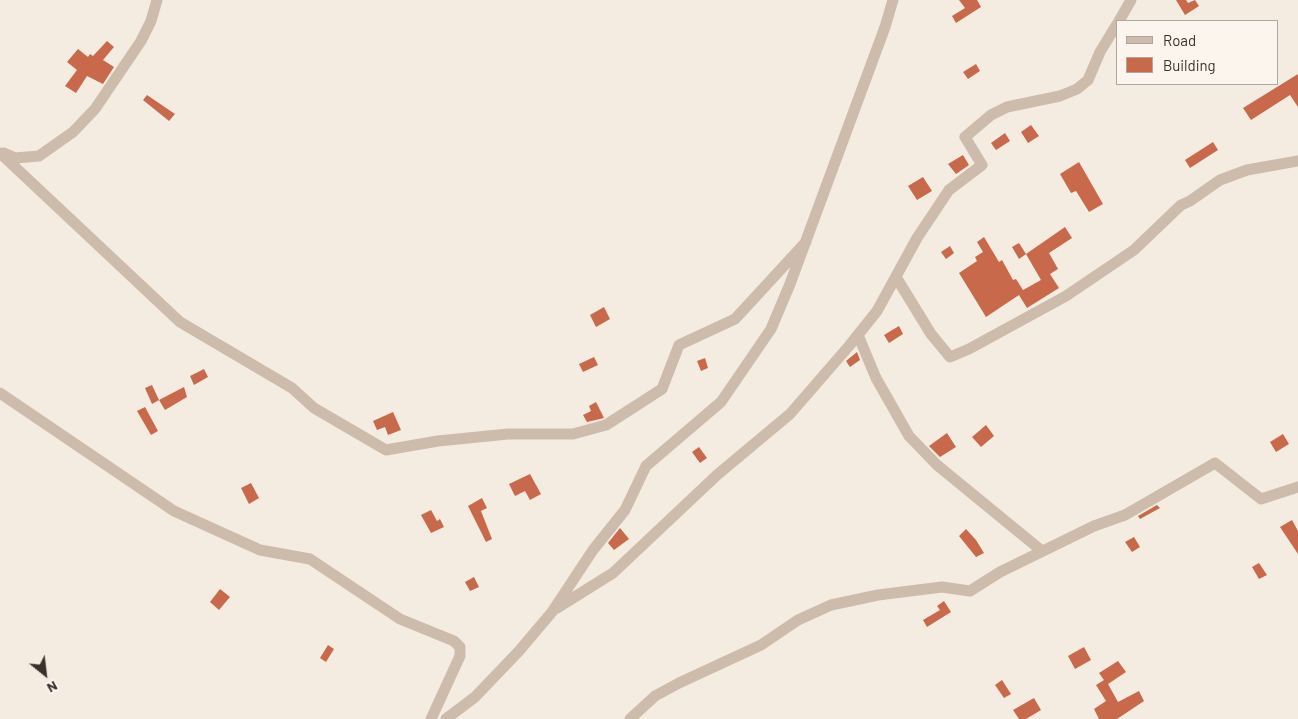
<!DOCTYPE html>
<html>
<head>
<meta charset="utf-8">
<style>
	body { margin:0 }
	#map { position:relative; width:1298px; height:719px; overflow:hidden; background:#f4ebe1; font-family:Barlow,sans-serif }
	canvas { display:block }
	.legend { position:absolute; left:1116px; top:20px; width:162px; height:65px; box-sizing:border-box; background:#fbf5ee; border:1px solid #aea6a0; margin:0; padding:6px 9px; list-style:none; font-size:15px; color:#3b302b }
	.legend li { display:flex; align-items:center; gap:10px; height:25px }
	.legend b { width:25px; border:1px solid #aea6a0 }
	.north { position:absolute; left:20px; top:649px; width:50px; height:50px; -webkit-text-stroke:4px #fbf5ee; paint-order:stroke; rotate:151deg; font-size:14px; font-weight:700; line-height:20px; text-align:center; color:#3b302b }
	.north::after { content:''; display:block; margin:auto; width:18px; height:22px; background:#3b302b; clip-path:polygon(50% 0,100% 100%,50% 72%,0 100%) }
</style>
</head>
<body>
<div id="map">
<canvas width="1298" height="719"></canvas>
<ul class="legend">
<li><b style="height:6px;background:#cdbbac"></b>Road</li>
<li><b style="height:14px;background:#c8694b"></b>Building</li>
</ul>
<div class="north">N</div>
</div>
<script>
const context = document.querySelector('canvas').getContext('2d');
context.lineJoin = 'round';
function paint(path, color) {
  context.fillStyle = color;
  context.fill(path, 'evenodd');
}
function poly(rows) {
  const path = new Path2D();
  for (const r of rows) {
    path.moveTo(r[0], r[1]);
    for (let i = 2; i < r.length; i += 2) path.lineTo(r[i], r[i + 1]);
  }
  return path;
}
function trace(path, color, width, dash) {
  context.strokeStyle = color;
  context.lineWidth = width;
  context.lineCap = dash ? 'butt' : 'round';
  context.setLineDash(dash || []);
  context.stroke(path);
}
paint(poly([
	[959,0,977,0,981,7,956,23,952,16,965,8],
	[1176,0,1186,0,1188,3,1195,0,1199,6,1185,15],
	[107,41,114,47,103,60,114,67,103,84,87,76,76,93,65,86,77,70,67,62,78,49,88,57,90,54,93,56],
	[976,64,980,71,968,79,963,72],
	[1298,74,1298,107,1290,95,1251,120,1243,108],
	[147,95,175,114,169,121,143,100],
	[1031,125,1039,136,1028,143,1021,132],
	[1005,133,1010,141,996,150,991,143],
	[1213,142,1218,150,1190,168,1185,160],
	[963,155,969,165,956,174,948,164],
	[1079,162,1103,204,1089,212,1076,191,1071,193,1060,174],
	[923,177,932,191,917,200,908,186],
	[1065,227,1072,238,1049,253,1058,269,1050,274,1059,288,1027,308,1019,295,986,317,959,273,977,261,975,257,983,252,977,242,984,237,999,262,1002,260,1013,280,1016,279,1023,290,1041,280,1026,254],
	[1019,243,1026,254,1019,259,1012,247],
	[950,246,954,253,946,259,941,252],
	[604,307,610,319,596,327,590,315],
	[899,326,903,334,889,343,884,335],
	[857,352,860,360,850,367,846,361],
	[594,357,598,365,583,372,579,364],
	[705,358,708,368,701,371,697,361],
	[204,369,208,377,194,385,190,376],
	[152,385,159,400,152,404,145,388],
	[184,387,187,397,165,410,159,400],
	[596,402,604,418,587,422,583,415,591,411,589,406],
	[145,407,158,431,151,435,137,411],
	[393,412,401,430,388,435,385,427,377,430,373,421],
	[986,425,994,436,981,447,972,437],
	[947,433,956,447,940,457,929,446],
	[1283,434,1289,444,1276,452,1270,442],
	[699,447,707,458,700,463,692,452],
	[530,474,541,494,530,500,525,491,515,496,509,484],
	[251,483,259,498,249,504,241,488],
	[482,498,487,508,481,511,492,539,486,542,468,506],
	[1157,505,1160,508,1140,519,1138,516],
	[431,510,437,521,440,519,444,527,431,533,421,515],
	[1292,520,1298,531,1298,554,1280,527],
	[620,528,629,539,614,550,608,543],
	[966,529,976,540,984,553,976,557,959,536],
	[1134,537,1140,547,1132,552,1125,542],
	[1259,563,1267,575,1259,579,1252,567],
	[474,577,479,587,470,591,465,582],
	[220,589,230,597,219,610,210,602],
	[944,601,951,612,927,627,923,620,940,610,937,606],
	[328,645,334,649,326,662,320,658],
	[1084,647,1091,660,1075,669,1068,656],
	[1118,661,1126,672,1108,684,1118,702,1139,691,1144,701,1117,719,1099,719,1094,709,1106,701,1096,685,1104,680,1099,673],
	[1002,680,1011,694,1004,698,995,685],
	[1034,698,1041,710,1026,719,1019,719,1013,710]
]), '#c8694b');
trace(poly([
	[1119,21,1131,0],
	[0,153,180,322,292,388,314,408,386,450,438,441,508,434,573,434,606,425,662,389,679,345,735,319,806,242],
	[4,153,15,158,39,156,73,132,95,109,141,41,151,21,157,0],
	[896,277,931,334,950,357,969,349,1066,296,1134,250,1181,205,1190,201,1220,180,1247,170,1298,161],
	[858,335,876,378,909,436,937,465,1042,551],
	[0,393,174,511,260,550,310,559,400,619,454,641,460,647,460,656,431,719],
	[557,608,613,573,717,475,790,414,849,346,877,311,917,238,949,190,982,165,965,137,991,115,1007,107,1060,96,1077,89,1088,80,1100,52,1117,24],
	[446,719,475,697,519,651,552,612,593,550,625,510,646,466,721,402,771,329,790,284,885,27,893,0],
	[630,719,655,696,679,683,761,645,798,620,831,605,878,595,942,587,970,591,1000,572,1094,526,1125,515,1215,463,1261,499,1298,487]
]), '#cdbbac', 11);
</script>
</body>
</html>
